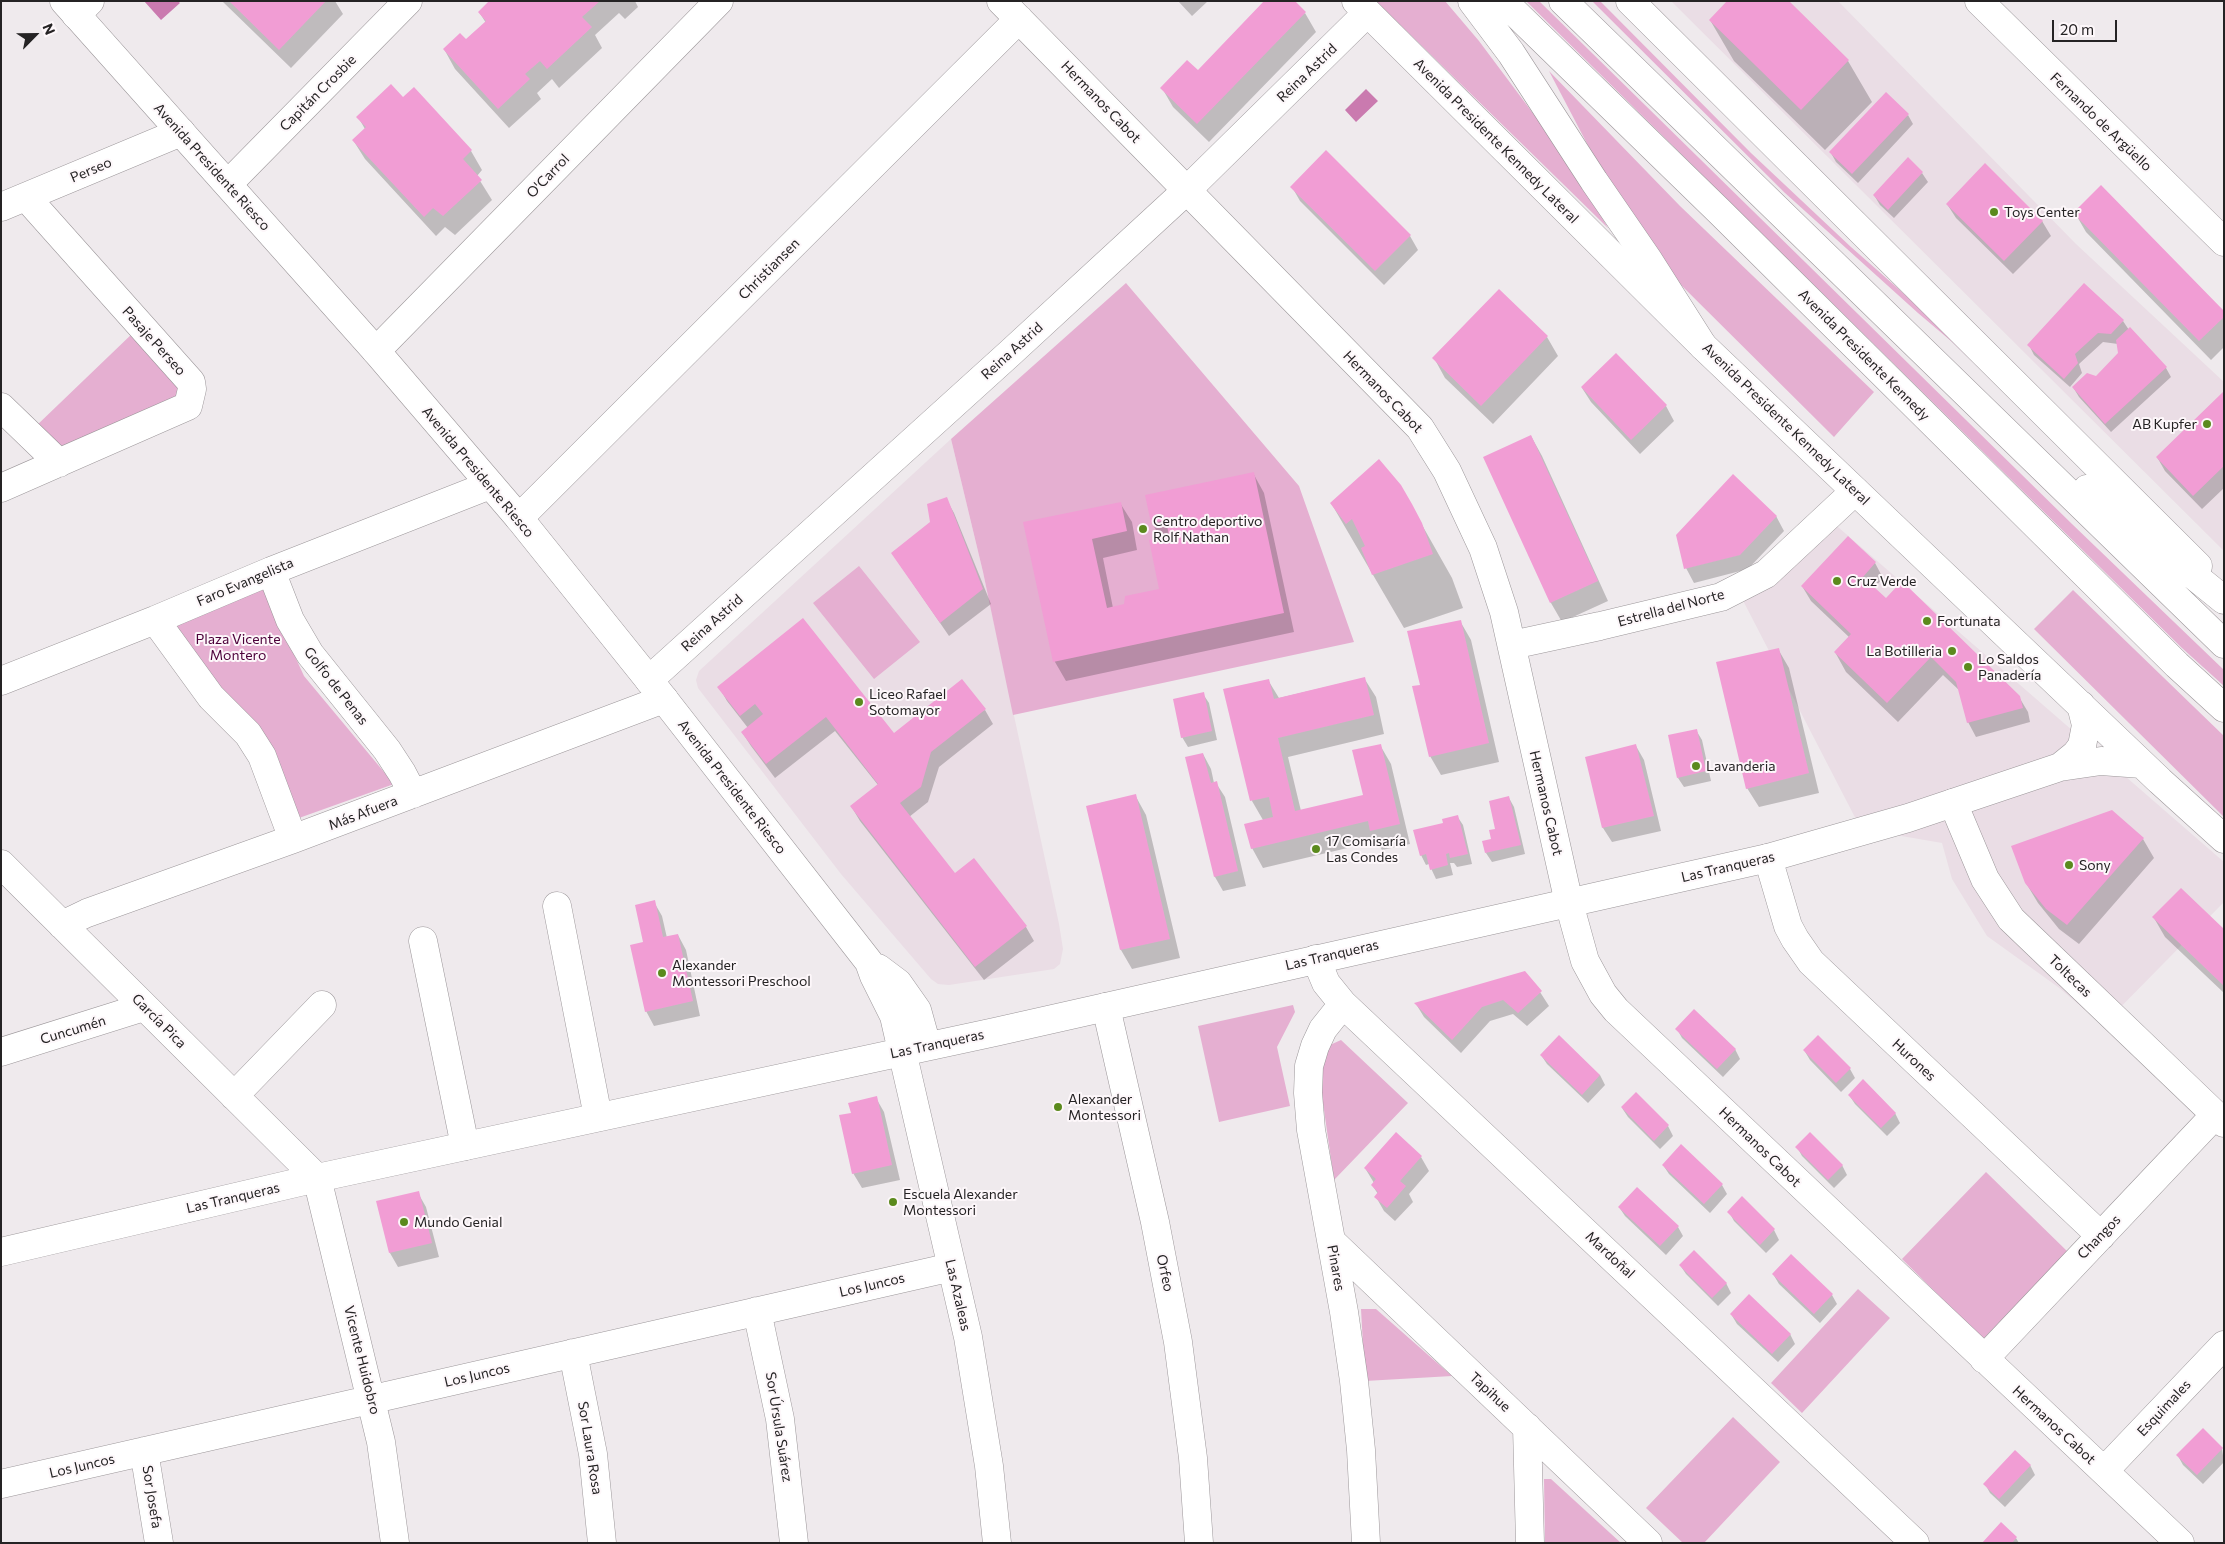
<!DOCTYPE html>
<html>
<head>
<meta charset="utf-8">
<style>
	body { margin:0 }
	#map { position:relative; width:2225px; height:1544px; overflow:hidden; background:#efeaed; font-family:Commissioner,sans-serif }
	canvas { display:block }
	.frame { position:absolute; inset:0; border:2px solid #252324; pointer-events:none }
	.north { position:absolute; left:10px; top:10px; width:50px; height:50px; -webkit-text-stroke:4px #fdf7fa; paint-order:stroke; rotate:67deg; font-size:14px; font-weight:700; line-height:20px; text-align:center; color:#252324 }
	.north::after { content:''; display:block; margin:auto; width:18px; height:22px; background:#252324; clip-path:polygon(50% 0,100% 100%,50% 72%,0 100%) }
	.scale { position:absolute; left:2052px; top:20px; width:65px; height:22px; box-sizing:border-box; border:2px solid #252324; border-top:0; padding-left:6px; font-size:15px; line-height:18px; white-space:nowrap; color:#252324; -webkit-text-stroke:4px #fdf7fa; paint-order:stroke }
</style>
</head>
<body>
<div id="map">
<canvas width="2225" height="1544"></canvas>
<div class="frame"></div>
<div class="north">N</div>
<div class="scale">20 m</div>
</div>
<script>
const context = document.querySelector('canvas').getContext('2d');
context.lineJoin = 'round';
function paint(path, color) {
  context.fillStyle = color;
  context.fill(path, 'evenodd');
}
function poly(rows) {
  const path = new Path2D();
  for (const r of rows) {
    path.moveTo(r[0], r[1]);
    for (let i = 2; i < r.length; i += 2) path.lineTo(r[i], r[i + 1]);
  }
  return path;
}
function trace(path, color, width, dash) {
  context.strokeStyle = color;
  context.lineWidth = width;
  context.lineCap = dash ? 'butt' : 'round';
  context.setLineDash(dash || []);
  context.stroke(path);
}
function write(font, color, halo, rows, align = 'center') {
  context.font = font + ' Commissioner,sans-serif';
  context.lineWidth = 4;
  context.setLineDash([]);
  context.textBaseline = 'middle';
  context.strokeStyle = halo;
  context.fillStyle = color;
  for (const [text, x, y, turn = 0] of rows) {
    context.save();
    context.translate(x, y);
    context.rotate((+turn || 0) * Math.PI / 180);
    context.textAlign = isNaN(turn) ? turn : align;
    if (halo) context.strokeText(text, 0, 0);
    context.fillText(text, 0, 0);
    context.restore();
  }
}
paint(poly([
	[1671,1,1838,1,2076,244,2224,382,2224,551],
	[951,439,983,572,1059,924,1063,949,1060,964,1054,969,949,985,938,984,931,979,841,874,698,688,696,680,699,671],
	[1823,514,2224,862,2224,902,2103,1025,2058,987,1987,936,1952,879,1942,843,1861,829,1735,585]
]), '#eadde5');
paint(poly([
	[1376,1,1445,1,1479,41,1535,116,1586,190,1608,228],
	[1526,1,1539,1,2072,524,2224,670,2224,686,2182,648],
	[1592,1,1600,1,1751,153,1851,247,1927,314,2045,432,1951,341,1918,313,1785,193],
	[1549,71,1680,206,1874,392,1834,437,1679,283,1615,197],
	[1126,283,1299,486,1354,642,1013,715,983,572,951,439],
	[135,331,182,382,183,396,68,451,34,428],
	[859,566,920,642,874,679,813,603],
	[263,587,304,676,394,784,299,818,160,625],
	[2073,590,2224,736,2224,817,2034,629],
	[1293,1005,1295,1012,1277,1047,1290,1106,1219,1122,1198,1026],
	[1341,1040,1408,1103,1334,1180,1318,1068,1330,1045],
	[1986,1172,2068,1252,1983,1339,1902,1259],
	[1858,1289,1890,1318,1802,1413,1771,1383],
	[1361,1309,1376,1309,1452,1376,1365,1381],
	[1733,1417,1780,1462,1704,1543,1683,1543,1646,1508],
	[1544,1479,1551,1479,1621,1543,1545,1543]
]), '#e5afd1');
paint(poly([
	[144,1,178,1,180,3,161,20],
	[1366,89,1378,101,1356,122,1345,110]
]), '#ca7aaf');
paint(poly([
	[222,1,335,1,343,14,291,68],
	[490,1,635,1,638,7,625,19,619,13,595,35,602,48,559,88,552,79,537,93,541,99,509,128,455,69,444,49,466,41,486,23,479,12],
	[1178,1,1208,1,1192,16],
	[1788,1,1848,61,1872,102,1825,150,1734,61,1710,20],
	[1305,13,1316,32,1209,142,1173,107,1162,88,1198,71],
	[403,99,471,151,482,170,477,176,492,200,455,235,445,227,436,236,365,159,353,140,365,129,358,117],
	[1908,115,1913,124,1858,183,1836,162,1831,153],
	[1922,173,1928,182,1894,218,1880,205,1874,195],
	[1292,187,1410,236,1418,250,1384,285,1300,201],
	[1947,204,2042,221,2051,236,2013,274,1956,218],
	[2075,213,2224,313,2224,347,2211,360,2086,232],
	[1499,291,1547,337,1558,356,1493,424,1445,378,1434,358],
	[2123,321,2129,330,2166,368,2171,377,2111,432,2079,397,2073,387,2097,378,2119,354,2118,344,2103,342,2079,364,2082,373,2070,387,2034,355,2029,345],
	[1582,388,1666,406,1674,421,1640,454,1591,402],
	[2224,392,2224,488,2202,509,2165,471,2157,457],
	[1531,436,1542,456,1608,601,1562,622,1551,603],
	[1253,473,1264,493,1294,632,1066,681,1055,662,1025,523,1120,503,1132,522,1137,550,1103,558,1113,608,1125,605,1161,590,1161,539,1152,523,1146,496],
	[1400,486,1452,578,1463,608,1404,628,1331,503],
	[946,499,954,513,991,604,949,636,892,553,931,523],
	[1776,516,1784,531,1748,569,1694,583,1686,568],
	[1848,538,1875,563,1883,578,1874,588,1885,599,2019,697,2028,712,2030,722,1976,737,1968,722,1960,691,1943,675,1898,722,1846,672,1835,652,1850,638,1811,601,1802,586],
	[1460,621,1471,640,1499,762,1441,775,1430,756,1422,686],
	[1778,649,1789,668,1819,793,1759,807,1747,788],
	[1364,678,1376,697,1384,734,1288,757,1301,811,1365,796,1380,745,1391,764,1410,844,1382,850,1377,841,1263,868,1252,848,1263,820,1252,801,1268,680,1279,698],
	[719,687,894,735,985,710,993,724,939,767,928,802,909,817,955,875,1026,927,1034,941,984,980,860,821,851,806,878,785,835,731,775,778,751,746,742,732,748,728,727,701],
	[1203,694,1209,703,1217,740,1188,747,1182,737],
	[1696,730,1702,740,1711,781,1684,787,1678,778],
	[1636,746,1644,760,1661,831,1612,842,1603,828,1586,758],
	[1203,754,1211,769,1214,783,1216,783,1225,797,1246,886,1223,891,1215,877,1186,758],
	[1135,795,1146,815,1180,958,1132,969,1121,950,1088,806],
	[1509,798,1514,807,1525,854,1492,862,1486,853],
	[1457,816,1463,825,1472,864,1457,867,1454,863,1450,863,1453,875,1436,879,1429,864,1426,865,1421,855,1444,824],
	[2143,839,2154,858,2079,944,2059,929,2038,903,2026,883],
	[654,902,662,916,667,938,678,935,686,950,700,1016,654,1026,646,1011,645,943],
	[2154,918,2224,931,2224,993,2165,937],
	[1540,992,1549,1006,1527,1026,1513,1014,1490,1021,1461,1053,1424,1017,1416,1004],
	[1677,1029,1735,1049,1740,1059,1723,1077,1682,1038],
	[1804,1050,1850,1069,1855,1078,1841,1092,1810,1060],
	[1541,1055,1600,1075,1605,1085,1588,1103,1547,1064],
	[1849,1095,1895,1113,1900,1123,1887,1136,1855,1104],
	[876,1098,884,1112,900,1180,862,1188,853,1173],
	[1622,1108,1668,1126,1673,1136,1660,1149,1628,1117],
	[1681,1146,1722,1185,1727,1194,1710,1213,1669,1174,1663,1165],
	[1797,1147,1842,1165,1847,1175,1834,1188,1802,1156],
	[1421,1157,1429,1171,1409,1194,1413,1202,1395,1221,1384,1211,1376,1197,1378,1194,1372,1185,1374,1183,1365,1168],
	[418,1193,426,1207,439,1257,398,1267,390,1253,378,1202],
	[1619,1207,1678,1227,1683,1236,1666,1255,1625,1216],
	[1729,1212,1774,1230,1779,1240,1766,1253,1734,1221],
	[1680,1265,1726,1283,1731,1293,1718,1306,1686,1274],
	[1773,1274,1832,1295,1837,1304,1820,1323,1779,1284],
	[1731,1314,1790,1334,1795,1344,1778,1362,1737,1324],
	[2222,1449,2224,1462,2203,1484,2183,1465,2178,1456],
	[2030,1465,2035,1475,2005,1507,1990,1493,1985,1484],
	[2016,1538,2019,1543,1984,1543]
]), '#0003');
paint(poly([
	[229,1,326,1,279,50],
	[489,1,600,1,582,17,592,27,547,69,540,61,525,74,530,79,498,109,443,49,460,33,466,39,486,21,478,12],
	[1264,1,1295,1,1306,12,1197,124,1160,88,1187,60,1198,70],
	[1727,1,1789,1,1849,60,1801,110,1709,20],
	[391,84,403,97,414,87,472,150,463,159,482,180,443,216,433,208,424,217,352,140,366,127,356,117],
	[1886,92,1909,114,1852,174,1829,152],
	[1326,150,1411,235,1375,271,1290,187],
	[1908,157,1923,172,1888,210,1873,195],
	[1985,163,2043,221,2004,261,1946,204],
	[2101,185,2224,311,2224,317,2199,341,2073,213],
	[2084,283,2124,320,2111,334,2098,333,2075,354,2078,363,2064,379,2027,345],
	[1499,289,1548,336,1481,406,1432,358],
	[2130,327,2167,367,2105,424,2072,387,2087,373,2096,376,2118,353,2116,340],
	[1616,353,1667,405,1631,440,1581,387],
	[2224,391,2224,466,2193,496,2156,457],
	[1531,435,1598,581,1550,603,1483,457],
	[1379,459,1401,485,1412,504,1422,523,1433,554,1372,575,1361,548,1365,546,1352,519,1346,524,1330,503],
	[1254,472,1284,613,1053,662,1023,522,1121,502,1127,531,1092,539,1107,608,1124,604,1125,596,1159,589,1149,540,1169,536,1166,520,1151,523,1145,495],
	[1733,474,1777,516,1740,555,1684,569,1676,535],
	[947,497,983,589,940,623,891,553,930,522,927,504],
	[1848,536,1876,562,1863,577,1886,598,1902,581,2020,696,2023,708,1967,723,1956,682,1931,657,1887,703,1834,652,1851,634,1801,586],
	[803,618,894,733,962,679,986,709,931,752,921,787,900,803,955,873,974,858,1027,926,975,967,850,806,878,784,826,717,766,764,741,732,763,714,755,704,740,716,717,687],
	[1461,620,1489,743,1429,757,1412,686,1420,685,1407,631],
	[1779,648,1809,773,1746,789,1716,662],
	[1365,677,1374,715,1278,738,1295,811,1363,795,1352,750,1381,744,1400,824,1370,831,1368,821,1251,849,1244,824,1273,817,1269,797,1250,801,1223,689,1269,679,1274,699],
	[1204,692,1212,731,1181,738,1173,699],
	[1697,729,1706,771,1677,778,1668,735],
	[1636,744,1654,816,1602,828,1585,757],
	[1203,753,1211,783,1217,781,1238,871,1214,877,1185,757],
	[1136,794,1170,939,1120,950,1086,806],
	[1509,796,1521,845,1485,853,1482,841,1491,839,1489,830,1495,829,1489,801],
	[2112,810,2144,838,2067,925,2046,909,2025,883,2011,846],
	[1458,815,1468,854,1450,858,1449,853,1446,854,1448,865,1430,870,1426,854,1420,856,1413,830,1443,823,1442,819],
	[2181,888,2224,929,2224,986,2152,917],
	[655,900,663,937,678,934,693,1001,645,1012,630,945,643,942,635,905],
	[1525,971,1542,991,1518,1013,1503,1000,1482,1007,1452,1040,1414,1003],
	[1694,1009,1736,1049,1717,1069,1675,1029],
	[1559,1035,1600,1075,1582,1095,1540,1055],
	[1818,1035,1851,1068,1836,1083,1803,1050],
	[1863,1079,1896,1113,1881,1128,1848,1095],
	[1636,1092,1669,1125,1654,1141,1621,1107],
	[877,1096,892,1165,852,1174,839,1115,851,1113,848,1103],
	[1396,1132,1422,1156,1400,1181,1406,1186,1387,1208,1374,1197,1378,1192,1371,1185,1376,1179,1364,1168],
	[1810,1132,1843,1165,1828,1180,1795,1147],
	[1681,1144,1723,1184,1704,1204,1662,1165],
	[1637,1187,1679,1226,1660,1246,1618,1207],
	[419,1191,432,1243,389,1253,376,1201],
	[1742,1196,1775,1229,1760,1245,1727,1212],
	[1694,1250,1727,1283,1712,1298,1679,1265],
	[1791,1254,1833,1294,1814,1314,1772,1274],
	[1749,1294,1791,1334,1772,1354,1730,1314],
	[2203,1428,2223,1448,2197,1475,2176,1455],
	[2015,1450,2031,1465,1999,1499,1983,1484],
	[2001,1522,2017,1537,2012,1543,1982,1543]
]), '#f19dd4');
const minor = poly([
	[1001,1,1420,428,1447,471,1483,548,1504,612,1569,903,1585,961,1603,994,1616,1010,2180,1543],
	[1979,1,2224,242],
	[76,15,90,1],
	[228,184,408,1],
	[1,207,181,132],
	[376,351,719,1],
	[1,407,59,463],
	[1,488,188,406,192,389,191,382,26,197],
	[519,518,1019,19],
	[271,571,290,620,310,654,387,750,402,773,413,794],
	[155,620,211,697,248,734,262,756,293,839],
	[1512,645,1600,626,1721,597,1766,574,1855,491],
	[649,680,1009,354,1187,190,1367,13],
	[1,681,155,620,271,571,490,485],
	[1953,803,1985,879,2011,919,2224,1123],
	[1768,858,1788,926,1795,939,1811,962,2101,1236],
	[1,864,317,1178,381,1442,395,1543],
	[557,906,598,1117],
	[62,925,87,913,293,839,664,699],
	[423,941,465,1146],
	[1316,959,1326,983,1343,1004,1915,1543],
	[1343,1004,1323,1029,1315,1046,1309,1066,1308,1093,1311,1130,1344,1312,1354,1381,1361,1450,1366,1543],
	[1106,1007,1155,1222,1178,1342,1193,1458,1199,1543],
	[902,1051,968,1337,989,1466,997,1543],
	[1,1052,144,1007],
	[234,1096,322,1005],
	[1332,1242,1648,1543],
	[757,1311,780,1419,794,1543],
	[573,1353,593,1454,602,1543],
	[1984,1359,2215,1115],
	[1527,1427,1530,1543],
	[144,1451,159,1543],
	[2104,1471,2224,1345],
	[1,1484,952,1267]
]);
const major = poly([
	[64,1,376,351,519,518,649,680,869,962,874,976,894,1016,902,1051],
	[1356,1,1703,346,2160,781,2224,839],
	[1630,1,2198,566],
	[2060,767,2076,754,2082,746,2086,725,2081,705],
	[878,968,898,983,917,1010,927,1046],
	[1,1252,317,1178,995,1032,1768,858,1908,818,2060,767,2101,761,2142,764]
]);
const highway = poly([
	[1472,1,1511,53,1594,181,1649,261,1703,346],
	[1503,1,1720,212,2177,665,2224,708],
	[1563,1,2224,644],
	[2087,489,2224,600]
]);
trace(minor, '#9c979a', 29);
trace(major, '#9c979a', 29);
trace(highway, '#9c979a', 29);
trace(minor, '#fff', 28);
trace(major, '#fff', 28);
trace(highway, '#fff', 28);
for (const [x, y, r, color] of [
	[1994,212,5,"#5b8a1d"],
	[2207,424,5,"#5b8a1d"],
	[1143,529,5,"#5b8a1d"],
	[1837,581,5,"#5b8a1d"],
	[1927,621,5,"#5b8a1d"],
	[1952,651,5,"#5b8a1d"],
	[1968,667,5,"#5b8a1d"],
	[859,702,5,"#5b8a1d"],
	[1696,766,5,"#5b8a1d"],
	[1316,849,5,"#5b8a1d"],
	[2069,865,5,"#5b8a1d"],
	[662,973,5,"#5b8a1d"],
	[1058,1107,5,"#5b8a1d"],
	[893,1202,5,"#5b8a1d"],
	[404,1222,5,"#5b8a1d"]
]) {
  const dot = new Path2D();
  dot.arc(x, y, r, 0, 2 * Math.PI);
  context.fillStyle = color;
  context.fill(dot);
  trace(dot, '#fdf7fa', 2);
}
write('14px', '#252324', '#fdf7fa', [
	["Reina Astrid",1307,73,-44],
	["Capitán Crosbie",318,93,-45],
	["Hermanos Cabot",1101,102,46],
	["Fernando de Argüello",2101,122,44],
	["Avenida Presidente Kennedy Lateral",1496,141,45],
	["Avenida Presidente Riesco",212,167,48],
	["Perseo",91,170,-23],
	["O'Carrol",548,176,-46],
	["Christiansen",769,269,-45],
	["Pasaje Perseo",154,341,48],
	["Reina Astrid",1012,351,-42],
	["Avenida Presidente Kennedy",1864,355,45],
	["Hermanos Cabot",1383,392,46],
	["Avenida Presidente Kennedy Lateral",1786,424,44],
	["Avenida Presidente Riesco",478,472,50],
	["Faro Evangelista",245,582,-23],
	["Estrella del Norte",1671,608,-15],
	["Reina Astrid",712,623,-42],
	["Golfo de Penas",336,686,52],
	["Avenida Presidente Riesco",732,787,52],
	["Hermanos Cabot",1546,803,77],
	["Más Afuera",363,813,-21],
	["Las Tranqueras",1728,867,-13],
	["Las Tranqueras",1332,955,-13],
	["Toltecas",2070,976,44],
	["García Pica",159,1021,45],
	["Cuncumén",73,1030,-17],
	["Las Tranqueras",937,1044,-12],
	["Hurones",1914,1060,43],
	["Hermanos Cabot",1760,1147,44],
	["Las Tranqueras",233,1198,-13],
	["Changos",2099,1237,-46],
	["Mardoñal",1610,1255,43],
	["Pinares",1336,1268,80],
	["Orfeo",1165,1273,78],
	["Los Juncos",872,1285,-13],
	["Las Azaleas",958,1295,77],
	["Vicente Huidobro",362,1360,76],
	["Los Juncos",477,1375,-13],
	["Tapihue",1490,1392,43],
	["Esquimales",2164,1408,-47],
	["Hermanos Cabot",2054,1425,43],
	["Sor Úrsula Suárez",779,1427,81],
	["Sor Laura Rosa",590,1448,81],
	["Los Juncos",82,1466,-13],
	["Sor Josefa",152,1497,81]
]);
write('14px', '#252324', '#fdf7fa', [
	["Toys Center",2004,212],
	["AB Kupfer",2197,424,"right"],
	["Centro deportivo",1153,521],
	["Rolf Nathan",1153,537],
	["Cruz Verde",1847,581],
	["Fortunata",1937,621],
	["La Botilleria",1942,651,"right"],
	["Lo Saldos",1978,659],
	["Panadería",1978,675],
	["Liceo Rafael",869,694],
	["Sotomayor",869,710],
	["Lavanderia",1706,766],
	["17 Comisaría",1326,841],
	["Las Condes",1326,857],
	["Sony",2079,865],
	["Alexander",672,965],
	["Montessori Preschool",672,981],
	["Alexander",1068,1099],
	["Montessori",1068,1115],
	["Escuela Alexander",903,1194],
	["Montessori",903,1210],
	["Mundo Genial",414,1222]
], 'left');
write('14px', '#4c013a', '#fdf7fa', [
	["Plaza Vicente",238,639],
	["Montero",238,655]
]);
</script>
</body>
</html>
